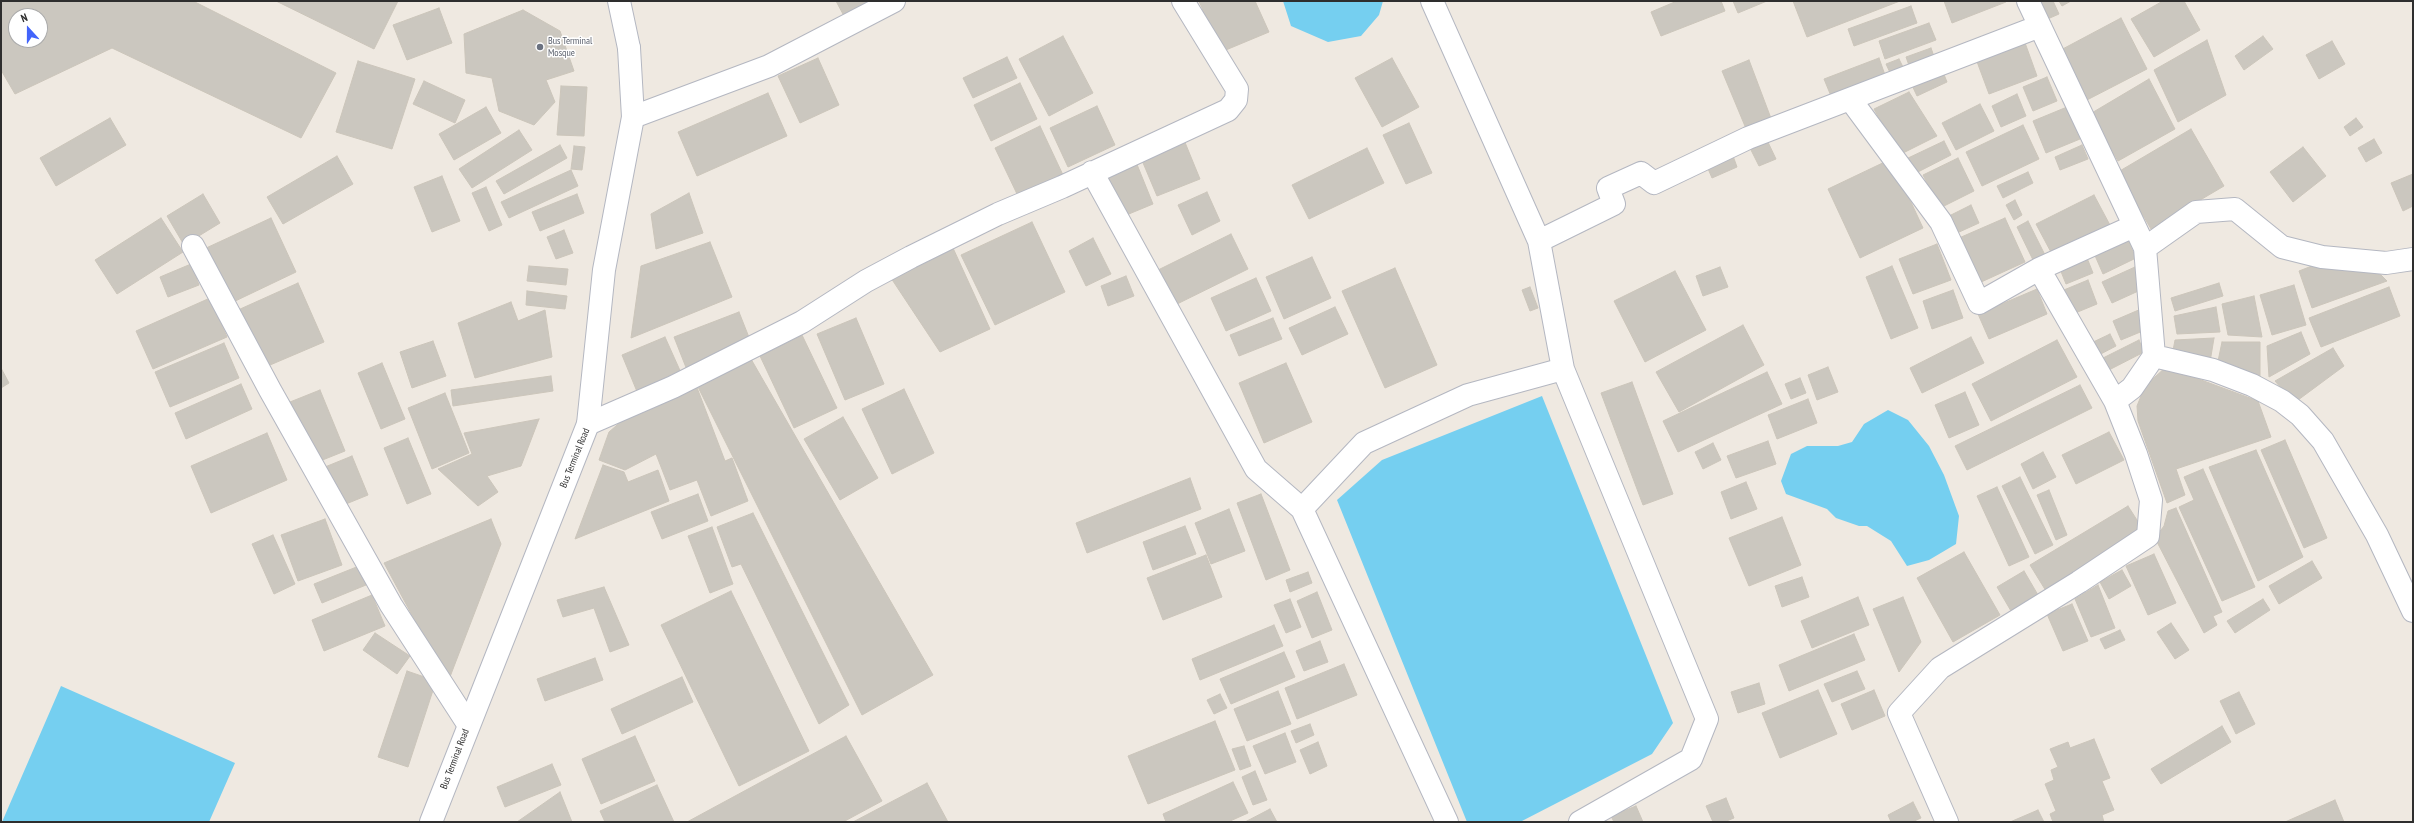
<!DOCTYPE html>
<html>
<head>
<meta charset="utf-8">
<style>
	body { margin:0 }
	#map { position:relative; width:2414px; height:823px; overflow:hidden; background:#efe9e1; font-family:"PT Sans Narrow",sans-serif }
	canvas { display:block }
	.frame { position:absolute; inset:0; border:2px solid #2e2e2e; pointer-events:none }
	.north { position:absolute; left:8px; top:8px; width:40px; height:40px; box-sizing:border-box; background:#fff; border:1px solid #ababab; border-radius:50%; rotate:339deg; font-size:11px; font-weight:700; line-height:16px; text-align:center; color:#2e2e2e }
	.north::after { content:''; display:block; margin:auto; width:14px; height:18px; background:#4264fb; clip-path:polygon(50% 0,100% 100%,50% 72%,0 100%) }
</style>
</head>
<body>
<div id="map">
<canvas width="2414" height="823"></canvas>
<div class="frame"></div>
<div class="north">N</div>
</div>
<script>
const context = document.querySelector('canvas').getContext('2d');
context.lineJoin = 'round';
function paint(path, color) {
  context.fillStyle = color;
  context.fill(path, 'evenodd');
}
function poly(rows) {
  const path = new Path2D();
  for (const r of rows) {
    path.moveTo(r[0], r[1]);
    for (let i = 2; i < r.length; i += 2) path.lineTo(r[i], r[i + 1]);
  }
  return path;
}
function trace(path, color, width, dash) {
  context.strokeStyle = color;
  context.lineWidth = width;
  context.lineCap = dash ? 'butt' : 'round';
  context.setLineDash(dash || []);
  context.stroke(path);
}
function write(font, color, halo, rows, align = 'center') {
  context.font = font + ' "PT Sans Narrow",sans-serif';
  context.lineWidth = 3;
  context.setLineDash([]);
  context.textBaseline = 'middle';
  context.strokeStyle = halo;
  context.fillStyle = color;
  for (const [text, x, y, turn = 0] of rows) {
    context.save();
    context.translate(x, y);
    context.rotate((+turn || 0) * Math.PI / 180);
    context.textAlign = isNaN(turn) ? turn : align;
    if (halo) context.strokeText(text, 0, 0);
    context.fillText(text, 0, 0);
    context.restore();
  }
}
paint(poly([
	[1283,1,1383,1,1379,15,1361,36,1328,42,1291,26],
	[1542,396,1673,723,1652,754,1520,822,1467,822,1337,500,1382,460],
	[1888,410,1908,420,1929,446,1944,475,1959,516,1956,544,1929,560,1907,566,1891,541,1867,526,1859,526,1836,518,1827,509,1786,494,1781,481,1791,454,1807,446,1838,446,1852,442,1864,424],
	[61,686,235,763,209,822,2,822]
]), '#75cff0');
const building = poly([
	[1,1,193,1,336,73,301,138,112,48,15,94,1,70,1,1],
	[16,16,40,16,40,40,16,40,16,16],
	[276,1,398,1,374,49,276,1],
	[836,1,873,1,844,16,836,1],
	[1199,1,1255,1,1269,32,1221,52,1199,1],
	[1677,1,1721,1,1725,11,1661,36,1651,12,1677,1],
	[1733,1,1767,1,1738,13,1733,1],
	[1793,1,1900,1,1807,37,1793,1],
	[1944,1,2006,1,2006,2,1952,23,1944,1],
	[2035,1,2053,1,2059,14,2043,21,2035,1],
	[2059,1,2071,1,2062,6,2059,1],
	[2163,1,2184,1,2200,30,2154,57,2131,19,2163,1],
	[1911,6,1917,23,1854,46,1848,29,1911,6],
	[439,8,452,43,407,60,393,25,439,8],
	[523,10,560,31,574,71,546,80,555,102,534,125,499,111,492,78,466,73,464,34,523,10],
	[2121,18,2147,69,2083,102,2057,52,2121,18],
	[1929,23,1936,40,1885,59,1879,41,1929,23],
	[1063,36,1093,93,1049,116,1019,59,1063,36],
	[2263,36,2273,49,2244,70,2235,56,2263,36],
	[2024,40,2037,76,1989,94,1976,59,2024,40],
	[2207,40,2226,95,2178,122,2154,70,2207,40],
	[2332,41,2345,64,2319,79,2306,55,2332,41],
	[1931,48,1936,62,1911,71,1906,57,1931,48],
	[1007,57,1017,78,973,98,963,78,1007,57],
	[818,58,839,105,800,123,778,76,818,58],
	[1392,58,1419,107,1382,127,1355,78,1392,58],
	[1879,58,1885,75,1831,96,1824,79,1879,58],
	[1899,59,1906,73,1893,79,1886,64,1899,59],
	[1749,60,1772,121,1747,131,1722,71,1749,60],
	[358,61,415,79,392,149,336,132,358,61],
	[1941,67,1947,82,1917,96,1910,81,1941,67],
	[2047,77,2057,101,2033,111,2023,87,2047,77],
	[2149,79,2175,129,2118,161,2090,114,2149,79],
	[424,81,465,100,455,123,413,104,424,81],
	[1020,83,1037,119,991,141,974,105,1020,83],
	[561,86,587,87,584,136,557,135,561,86],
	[1909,92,1937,136,1899,155,1874,109,1909,92],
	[768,93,787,136,697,176,678,132,768,93],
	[2017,94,2026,116,2001,127,1992,106,2017,94],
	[1980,104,1994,131,1956,150,1942,123,1980,104],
	[1097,106,1115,145,1068,167,1050,128,1097,106],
	[486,107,501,133,454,160,439,134,486,107],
	[2067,107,2080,139,2046,153,2033,121,2067,107],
	[110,118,126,145,56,186,40,158,110,118],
	[2356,118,2363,127,2350,136,2344,127,2356,118],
	[1409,123,1432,173,1406,184,1383,135,1409,123],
	[2023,125,2039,159,1982,186,1966,152,2023,125],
	[1040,126,1063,175,1018,196,995,148,1040,126],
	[2191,129,2224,186,2151,229,2118,172,2191,129],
	[519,130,532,150,472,188,459,169,519,130],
	[1766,138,1776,159,1759,166,1749,146,1766,138],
	[2374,139,2382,153,2366,162,2358,148,2374,139],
	[1184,140,1200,179,1157,196,1141,158,1184,140],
	[1944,141,1951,155,1914,174,1906,159,1944,141],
	[560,145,567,158,504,194,496,181,560,145],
	[2082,145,2088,159,2060,170,2055,157,2082,145],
	[574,146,585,147,582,170,571,169,574,146],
	[2303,147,2326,176,2293,202,2270,172,2303,147],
	[1367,148,1384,183,1309,219,1292,185,1367,148],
	[1732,153,1737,167,1712,178,1706,164,1732,153],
	[337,156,353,184,283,224,267,197,337,156],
	[1958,158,1974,191,1940,208,1923,175,1958,158],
	[1891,159,1923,228,1860,258,1828,189,1891,159],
	[1136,162,1153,204,1124,216,1107,173,1136,162],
	[571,170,578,186,509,218,501,202,571,170],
	[2028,172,2033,183,2003,198,1997,186,2028,172],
	[2413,174,2413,206,2403,211,2391,183,2413,174],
	[442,176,460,221,432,232,414,187,442,176],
	[486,187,502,225,489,231,472,193,486,187],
	[1207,192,1220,221,1192,235,1178,205,1207,192],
	[689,193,703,233,656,249,651,214,689,193],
	[203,194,220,223,184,245,167,216,203,194],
	[577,194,584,213,540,231,532,212,577,194],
	[2094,195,2111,227,2053,256,2036,224,2094,195],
	[2015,200,2022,215,2014,220,2006,205,2015,200],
	[1971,205,1979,223,1957,233,1949,216,1971,205],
	[161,218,183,252,117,294,95,260,161,218],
	[271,218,296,272,229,304,204,249,271,218],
	[2005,218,2025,262,1979,283,1959,238,2005,218],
	[2028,221,2046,257,2034,262,2017,227,2028,221],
	[1032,222,1065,292,995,325,961,255,1032,222],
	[564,230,573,253,556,259,547,237,564,230],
	[1231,234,1248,269,1173,306,1156,271,1231,234],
	[2126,236,2136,258,2103,274,2093,251,2126,236],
	[1093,238,1111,274,1086,286,1069,251,1093,238],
	[710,242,732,297,631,338,641,266,710,242],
	[1937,244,1951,280,1913,294,1899,259,1937,244],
	[953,248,990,329,940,352,891,278,953,248],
	[1312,257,1331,298,1284,319,1266,277,1312,257],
	[2087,258,2093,273,2066,284,2060,269,2087,258],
	[191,264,199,285,168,297,160,277,191,264],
	[2317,264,2367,269,2381,275,2387,281,2312,308,2299,271,2317,264],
	[529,266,568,269,566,285,527,281,529,266],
	[1892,266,1918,328,1891,339,1866,277,1892,266],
	[1720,267,1728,287,1703,296,1696,276,1720,267],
	[2135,267,2145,288,2112,303,2102,282,2135,267],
	[1395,268,1437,365,1385,388,1342,291,1395,268],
	[1675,271,1706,330,1645,362,1614,301,1675,271],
	[1126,276,1134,296,1108,306,1101,286,1126,276],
	[1256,278,1271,311,1226,331,1211,298,1256,278],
	[2088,280,2097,304,2068,316,2059,292,2088,280],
	[298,283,324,342,263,368,238,310,298,283],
	[2219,283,2223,296,2175,311,2171,298,2219,283],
	[2294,285,2306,325,2272,335,2260,295,2294,285],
	[1530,287,1538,308,1530,311,1522,290,1530,287],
	[2389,287,2400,316,2321,347,2309,318,2389,287],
	[2037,289,2047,314,1989,339,1978,314,2037,289],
	[1953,290,1963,318,1932,329,1923,301,1953,290],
	[527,291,567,296,565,309,526,305,527,291],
	[2254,296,2262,337,2228,335,2222,304,2254,296],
	[210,298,227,337,153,369,136,331,210,298],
	[511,302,518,321,545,310,552,357,475,378,458,323,511,302],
	[1335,307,1348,334,1302,355,1289,328,1335,307],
	[2216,307,2220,332,2177,334,2174,316,2216,307],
	[2141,309,2150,328,2121,340,2113,321,2141,309],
	[739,312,752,345,687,370,674,337,739,312],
	[856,318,884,384,845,400,817,334,856,318],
	[1273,318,1282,339,1239,356,1230,335,1273,318],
	[1743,325,1764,365,1679,412,1656,372,1743,325],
	[2301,332,2310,354,2269,377,2267,346,2301,332],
	[2110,334,2116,346,2095,357,2089,344,2110,334],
	[802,335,837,408,794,428,760,356,802,335],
	[665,337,682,375,638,394,622,355,665,337],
	[1971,337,1984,363,1922,393,1910,368,1971,337],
	[2214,338,2210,362,2172,356,2175,340,2214,338],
	[2057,340,2077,377,1991,421,1972,384,2057,340],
	[2139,340,2144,352,2105,372,2099,360,2139,340],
	[433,341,446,376,412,388,400,352,433,341],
	[2222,342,2260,342,2260,377,2217,366,2222,342],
	[224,343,239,378,170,407,155,372,224,343],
	[2333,348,2344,366,2294,403,2275,381,2333,348],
	[751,359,933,675,862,715,697,385,751,359],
	[382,363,405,419,381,429,358,373,382,363],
	[1286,363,1312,422,1264,443,1239,383,1286,363],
	[1828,367,1838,392,1817,400,1808,375,1828,367],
	[2166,367,2258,401,2271,437,2176,469,2185,495,2167,503,2138,421,2137,406,2145,386,2166,367],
	[1,368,9,383,1,388,1,368],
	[1767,372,1782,404,1678,452,1663,421,1767,372],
	[551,376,553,391,453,406,451,390,551,376],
	[1800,378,1806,393,1791,399,1785,384,1800,378],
	[1632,382,1673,494,1643,505,1601,393,1632,382],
	[241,384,252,409,186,439,175,413,241,384],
	[696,385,725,461,732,458,748,501,711,516,697,480,670,490,656,454,625,470,599,460,609,432,638,407,696,385],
	[2080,385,2092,408,1967,470,1955,446,2080,385],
	[904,389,934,453,892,474,862,409,904,389],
	[320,390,345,451,315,463,290,402,320,390],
	[1965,392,1979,425,1949,438,1935,405,1965,392],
	[445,393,469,453,432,469,408,408,445,393],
	[1808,399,1817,423,1777,439,1768,415,1808,399],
	[843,417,878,478,840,500,804,439,843,417],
	[539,419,521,466,487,476,498,492,478,506,438,469,472,454,464,433,539,419],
	[2109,432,2124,460,2076,484,2062,455,2109,432],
	[267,433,287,480,211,513,191,466,267,433],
	[408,438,431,494,407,504,384,448,408,438],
	[2285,440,2327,538,2304,548,2261,450,2285,440],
	[1768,441,1776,464,1736,478,1727,456,1768,441],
	[1713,443,1721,460,1703,469,1695,452,1713,443],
	[2256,450,2303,557,2258,581,2209,467,2256,450],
	[2043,452,2056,477,2033,489,2021,464,2043,452],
	[352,456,368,495,341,506,325,467,352,456],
	[603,465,624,472,628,482,658,470,669,501,575,539,603,465],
	[2203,469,2255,587,2222,601,2179,507,2194,500,2184,477,2203,469],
	[2020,477,2053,545,2035,554,2002,486,2020,477],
	[1190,478,1201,509,1087,553,1076,523,1190,478],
	[1746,482,1757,509,1731,519,1721,492,1746,482],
	[1997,487,2029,557,2009,566,1977,496,1997,487],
	[2049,490,2067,535,2056,540,2037,495,2049,490],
	[698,494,708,521,662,539,651,512,698,494],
	[1261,494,1290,570,1266,580,1237,503,1261,494],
	[2128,506,2144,531,2046,591,2030,565,2128,506],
	[2176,508,2222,612,2213,616,2217,625,2204,633,2155,538,2164,526,2168,511,2176,508],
	[1229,509,1245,551,1211,564,1195,523,1229,509],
	[753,513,849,705,819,724,741,564,732,567,717,527,753,513],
	[1782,517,1801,565,1749,586,1729,538,1782,517],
	[325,519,342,565,298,581,281,535,325,519],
	[491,519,501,544,448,682,384,563,491,519],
	[1185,526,1196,554,1153,570,1143,542,1185,526],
	[712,527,733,584,710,593,688,536,712,527],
	[273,535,295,584,274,594,252,544,273,535],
	[1964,552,2000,615,1953,642,1917,578,1964,552],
	[2154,554,2176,603,2148,615,2126,566,2154,554],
	[1206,555,1222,597,1163,620,1147,578,1206,555],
	[2312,561,2322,578,2279,604,2269,586,2312,561],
	[359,566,366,585,322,603,314,584,359,566],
	[2122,570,2131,586,2109,599,2100,582,2122,570],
	[2024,571,2038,595,2011,611,1997,587,2024,571],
	[1308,572,1312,583,1290,592,1286,580,1308,572],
	[1802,577,1809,597,1782,607,1775,586,1802,577],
	[2098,585,2115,628,2091,637,2075,599,2098,585],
	[604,587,629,645,610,652,594,608,563,617,557,600,604,587],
	[731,591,809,751,739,786,661,625,731,591],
	[1317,592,1332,630,1312,638,1297,601,1317,592],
	[372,595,385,626,324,651,312,620,372,595],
	[1858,597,1869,625,1812,648,1801,621,1858,597],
	[1903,597,1921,642,1899,672,1873,609,1903,597],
	[1290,599,1301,627,1286,633,1274,605,1290,599],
	[2263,599,2270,610,2235,633,2227,621,2263,599],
	[2072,604,2088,641,2063,651,2047,614,2072,604],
	[2171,623,2189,650,2175,659,2157,632,2171,623],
	[1274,625,1283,646,1200,680,1192,659,1274,625],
	[2120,630,2125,640,2105,649,2100,639,2120,630],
	[375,633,410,656,397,674,363,650,375,633],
	[1854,634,1865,660,1789,691,1779,665,1854,634],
	[1320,641,1328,662,1304,671,1296,651,1320,641],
	[1284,652,1295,677,1231,704,1220,679,1284,652],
	[595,658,603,680,545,701,537,679,595,658],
	[1344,664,1357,695,1297,719,1285,688,1344,664],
	[407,671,436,681,408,767,378,757,407,671],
	[1857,671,1865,689,1832,702,1824,684,1857,671],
	[682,677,693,702,622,734,611,709,682,677],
	[1759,683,1765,704,1738,713,1731,692,1759,683],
	[1818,690,1837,734,1780,758,1762,713,1818,690],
	[1874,690,1885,716,1852,730,1841,704,1874,690],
	[1278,691,1291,724,1247,741,1234,709,1278,691],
	[2239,692,2255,724,2236,734,2220,701,2239,692],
	[1220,694,1227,708,1214,714,1207,700,1220,694],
	[1215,721,1235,770,1148,804,1128,756,1215,721],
	[1310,724,1314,735,1296,743,1291,731,1310,724],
	[2222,726,2231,742,2161,784,2151,769,2222,726],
	[1285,733,1296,762,1265,774,1253,746,1285,733],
	[635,736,655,781,601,804,582,759,635,736],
	[846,736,882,801,843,822,687,822,846,736],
	[2094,739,2110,778,2102,781,2114,810,2102,815,2104,822,2053,822,2050,814,2056,811,2045,784,2054,780,2051,770,2058,767,2050,749,2068,742,2070,748,2094,739],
	[1318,742,1327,766,1310,774,1300,750,1318,742],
	[1244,746,1251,766,1240,770,1232,749,1244,746],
	[552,764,561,785,505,807,497,787,552,764],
	[1255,771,1267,800,1253,805,1242,777,1255,771],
	[1233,782,1248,813,1228,822,1166,822,1163,814,1233,782],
	[927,783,948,822,853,822,927,783],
	[657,785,674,822,605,822,600,811,657,785],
	[560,792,572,822,517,822,560,792],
	[1726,798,1734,818,1724,822,1713,822,1706,806,1726,798],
	[2335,800,2344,822,2285,822,2335,800],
	[1913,802,1921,818,1912,822,1891,822,1888,815,1913,802],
	[1636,806,1643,822,1614,822,1611,816,1636,806],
	[1270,809,1277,822,1245,822,1270,809],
	[2038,810,2044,822,2010,822,2038,810]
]);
paint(building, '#cbc7bf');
trace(building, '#cbc5ba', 1);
const minor = poly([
	[619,1,629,48],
	[1432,1,1539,241,1563,369,1707,719,1691,759,1580,822],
	[2028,1,2145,248,2154,356,2213,370,2252,385,2282,401,2300,415,2323,441,2377,535,2413,611],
	[1850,99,1941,222,1979,303,2039,269],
	[633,117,769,66,894,1],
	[1092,172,1256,469,1302,509,1447,822],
	[1539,241,1614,204,1608,188,1641,173,1654,183,1748,138,2040,26],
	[193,246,270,390,391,605,468,724],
	[2145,248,2196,212,2235,209,2282,247,2322,257,2386,263,2413,259],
	[2115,401,2039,269,2134,226],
	[588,424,673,387,802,322,866,281,911,257,998,214,1062,187,1228,110,1236,100,1237,89,1183,1],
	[1302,509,1364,443,1468,395,1563,369],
	[1947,822,1899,713,1940,668,2079,582,2148,536,2151,500,2136,454,2115,401,2132,388,2154,356]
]);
const secondary = poly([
	[431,822,588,424,604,270,633,117,629,48]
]);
trace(minor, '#b4b7c1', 24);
trace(secondary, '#b4b7c1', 24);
trace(minor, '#fff', 22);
trace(secondary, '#fff', 22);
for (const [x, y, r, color] of [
	[540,47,4,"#6b7280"]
]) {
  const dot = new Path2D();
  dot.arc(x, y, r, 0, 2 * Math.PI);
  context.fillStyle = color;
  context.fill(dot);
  trace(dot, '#fff', 1.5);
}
write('10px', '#5b616d', '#fff', [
	["Bus Terminal",548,41],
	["Mosque",548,53]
], 'left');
write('10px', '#2e2e2e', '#fff', [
	["Bus Terminal Road",575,458,-68],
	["Bus Terminal Road",455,759,-69]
]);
</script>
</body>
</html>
